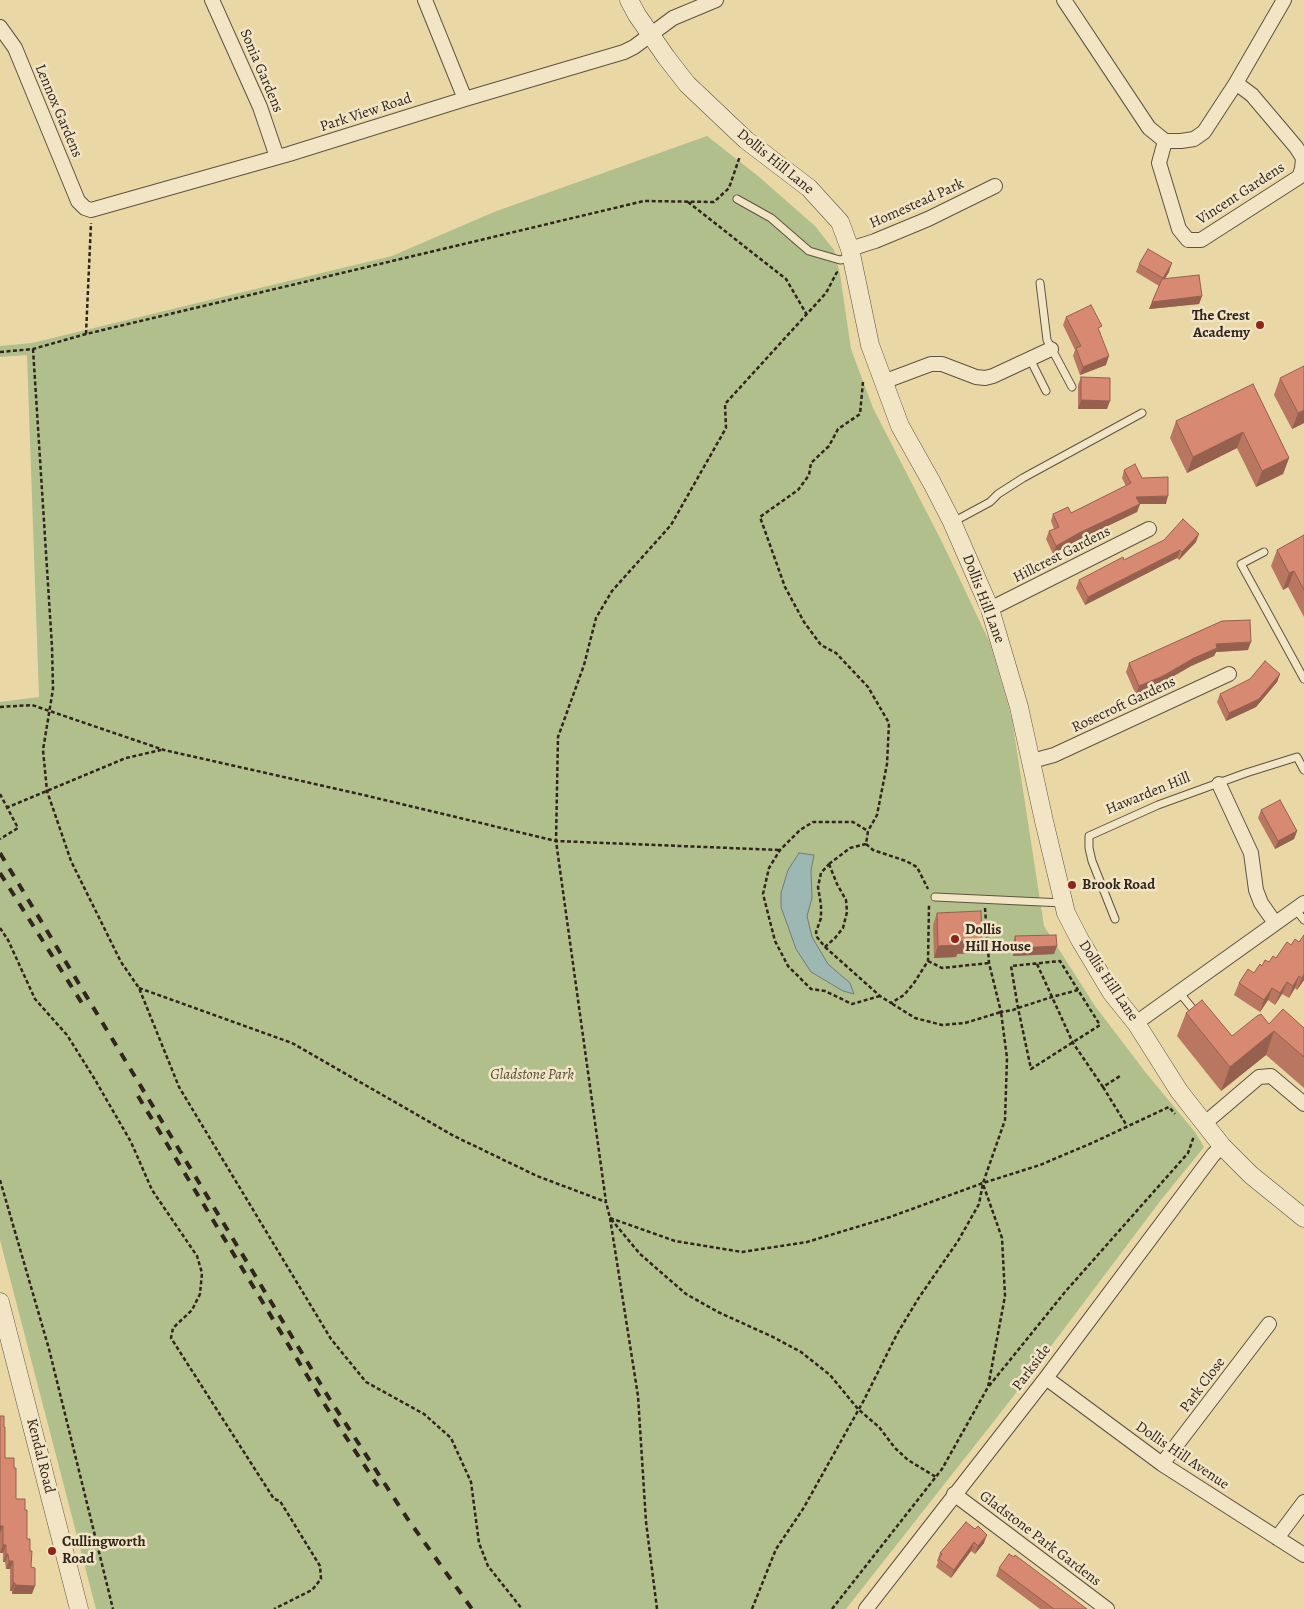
<!DOCTYPE html>
<html>
<head>
<meta charset="utf-8">
<style>
	body { margin:0 }
	canvas { display:block; background:#e9d7a6 }
</style>
</head>
<body>
<canvas width="1304" height="1609"></canvas>
<script>
const context = document.querySelector('canvas').getContext('2d');
context.lineJoin = 'round';
function paint(path, color) {
  context.fillStyle = color;
  context.fill(path, 'evenodd');
}
function poly(rows) {
  const path = new Path2D();
  for (const r of rows) {
    path.moveTo(r[0], r[1]);
    for (let i = 2; i < r.length; i += 2) path.lineTo(r[i], r[i + 1]);
  }
  return path;
}
function trace(path, color, width, dash) {
  context.strokeStyle = color;
  context.lineWidth = width;
  context.lineCap = dash ? 'butt' : 'round';
  context.setLineDash(dash || []);
  context.stroke(path);
}
function write(font, color, halo, rows, align = 'center') {
  context.font = font + ' Alegreya,serif';
  context.lineWidth = 5;
  context.setLineDash([]);
  context.textBaseline = 'middle';
  context.strokeStyle = halo;
  context.fillStyle = color;
  for (const [text, x, y, turn = 0] of rows) {
    context.save();
    context.translate(x, y);
    context.rotate((+turn || 0) * Math.PI / 180);
    context.textAlign = isNaN(turn) ? turn : align;
    if (halo) context.strokeText(text, 0, 0);
    context.fillText(text, 0, 0);
    context.restore();
  }
}
paint(poly([
	[707,136,758,176,815,226,834,250,840,274,851,349,873,408,943,544,990,643,1012,719,1044,926,1095,1006,1146,1073,1195,1132,1204,1147,1161,1200,1009,1402,846,1609,96,1609,0,1240,0,702,39,697,27,355,0,357,0,346,32,343,392,256,494,212]
]), '#b0bf8c');
const water = poly([
	[799,853,814,855,811,870,812,898,807,916,812,937,828,964,850,983,854,994,843,991,811,972,796,949,781,907,781,893,788,870,799,853]
]);
paint(water, '#9db7b3');
trace(water, '#727d77', 1);
const service = poly([
	[737,199,771,218,809,251,840,260,851,258],
	[1040,283,1047,340,1072,387],
	[1030,359,1046,391],
	[953,522,990,502,998,494,1023,478,1142,413],
	[1264,552,1241,564,1304,679],
	[935,897,1063,903],
	[1295,909,1304,920],
	[1115,919,1092,861,1089,848,1089,836,1158,805,1246,773,1297,757,1304,770],
	[1179,992,1196,1013]
]);
const minor = poly([
	[212,0,260,107,277,157],
	[425,0,465,99],
	[1064,0,1149,128,1165,141,1181,141,1194,139,1204,132,1236,83,1284,0],
	[0,27,15,48,78,201,85,208,91,210,289,154,465,99,624,52,634,47,673,18,716,0],
	[1165,141,1159,163,1179,229,1188,240,1201,240,1299,177,1302,169,1303,158,1296,147,1252,95,1236,83],
	[850,249,875,241,928,219,995,186],
	[883,382,931,364,942,364,976,377,985,378,993,376,1051,349],
	[990,609,1149,529],
	[1032,761,1054,755,1229,674],
	[1219,784,1251,853,1256,890,1261,903,1275,923],
	[1136,1023,1304,903],
	[1205,1123,1259,1077,1271,1076,1304,1104],
	[1046,1378,1162,1464,1304,1555],
	[1162,1464,1269,1324],
	[954,1494,1107,1609],
	[1277,1538,1304,1502],
	[866,1609,1046,1378,1213,1155,1222,1146]
]);
const tertiary = poly([
	[629,0,637,15,666,57,687,84,746,140,809,188,840,222,850,249,870,345,900,426,932,483,952,522,990,609,1019,707,1044,821,1066,913,1080,940,1111,992,1136,1023,1179,1091,1222,1146,1251,1175,1304,1218],
	[0,1302,79,1609]
]);
trace(service, '#5f5240', 9);
trace(minor, '#5f5240', 16);
trace(tertiary, '#5f5240', 19);
trace(poly([
	[688,202,786,279,807,315],
	[86,334,91,223],
	[33,349,52,647,53,689,43,750,47,791,71,861,121,962,139,988,179,1087,331,1339,366,1382,424,1414,451,1438,471,1482,479,1543,488,1566,522,1609],
	[0,352,33,349,86,334,644,201,714,202,729,188,740,156],
	[863,382,860,414,838,429,829,446,811,463,809,475,798,490,760,517,785,587,804,622,821,645,836,653,868,687,889,723,887,764,877,815,868,831],
	[0,707,32,705,164,750,368,796,556,841,780,850],
	[0,794,18,828,0,839],
	[6,808,126,758,161,750],
	[829,864,837,884,846,900,847,912,843,928,835,938,825,947,817,937,816,932,821,918,821,905,818,887,821,873,829,864],
	[829,864,850,848,866,844],
	[985,908,989,963,1001,1012,1013,1010,1018,1008,1052,997,1078,990,1100,1025,1031,1069,1018,1008,1011,966,1060,961,1078,990],
	[0,928,8,940,35,999,67,1035,94,1078,131,1142,152,1190,197,1256,202,1273,200,1294,192,1310,173,1328,171,1338,274,1499,280,1501,320,1566,321,1579,312,1590,274,1609],
	[825,947,880,996,891,1003,904,995,914,983,928,961,929,905],
	[928,961,942,968,989,963],
	[1037,964,1073,1043,1103,1087,1120,1076],
	[139,988,292,1043,454,1136,537,1176,606,1202],
	[880,996,852,1004,825,991,811,989,788,966,775,941,763,894,769,868,780,850,800,830,813,822,853,822,868,831,866,844,873,850,906,861,917,867,928,889],
	[1103,1087,1127,1126],
	[0,1180,49,1349,113,1609],
	[610,1218,675,1241,742,1252,807,1242,890,1217,983,1183,1040,1165,1092,1143,1169,1107,1175,1114],
	[611,1219,640,1254,686,1294,718,1312,773,1337,801,1352,830,1375,858,1409,879,1427,895,1448,908,1460,936,1477],
	[989,1386,1065,1292,1188,1153,1194,1136],
	[657,1609,646,1522,638,1396,610,1218,606,1202,556,841,558,737,584,665,596,618,612,591,671,525,726,428,725,404,826,293,837,272,836,270],
	[752,1609,776,1549,803,1509,864,1400,897,1334,918,1299,958,1241,979,1204,983,1183,1005,1120,1007,1058,1001,1012,965,1023,942,1025,915,1018,891,1003],
	[832,1609,942,1469,988,1387,1005,1296,1002,1238,983,1184]
]), '#31251e', 2.5, [4, 2.5]);
trace(service, '#f1e5c5', 7);
trace(minor, '#f1e5c5', 14);
trace(tertiary, '#f1e5c5', 18);
trace(poly([
	[0,853,329,1398,407,1518,472,1609],
	[0,873,85,1008],
	[138,1096,323,1402,378,1486]
]), '#31251e', 4, [9, 9]);
paint(poly([
	[1139,264,1169,272,1165,279,1202,296,1199,304,1149,309,1159,286,1136,272],
	[1066,317,1100,331,1106,365,1080,375,1073,356,1075,350,1063,325],
	[1081,377,1107,409,1078,409,1078,385],
	[1280,378,1304,423,1292,429,1274,395],
	[1253,384,1289,458,1283,474,1256,487,1237,448,1187,473,1170,438,1176,421],
	[1124,470,1142,478,1166,504,1140,504,1137,512,1076,541,1053,554,1046,539,1049,531,1054,529,1051,521,1053,514,1071,513,1126,486,1122,478],
	[1304,535,1304,617,1288,587,1283,590,1271,566,1277,550],
	[1196,542,1179,560,1177,558,1085,605,1076,588,1079,580,1124,560],
	[1222,621,1248,650,1216,652,1214,656,1191,666,1160,684,1136,695,1126,672,1129,663],
	[1280,674,1277,682,1256,707,1226,721,1217,702,1220,694],
	[1261,810,1297,831,1294,839,1275,849,1258,818],
	[937,913,982,941,977,953,957,954,956,957,934,958,933,925],
	[1015,936,1057,946,1054,954,1013,956,1012,945],
	[1291,945,1304,980,1297,990,1295,988,1289,998,1282,994,1275,1005,1268,1000,1260,1012,1234,995,1239,983,1254,973,1262,966,1276,958],
	[1186,1013,1232,1036,1269,1024,1304,1028,1304,1088,1266,1055,1221,1091,1177,1036],
	[0,1416,4,1427,5,1458,14,1468,16,1499,25,1510,27,1539,30,1551,31,1567,32,1594,12,1594,12,1591,10,1591,10,1569,6,1569,5,1562,3,1562,3,1553,0,1553],
	[966,1522,984,1543,975,1554,971,1551,951,1578,936,1567,938,1562,937,1561,940,1553],
	[999,1568,1087,1609,1040,1609,996,1576]
]), '#b97661');
paint(poly([
	[1172,263,1169,272,1160,286,1163,278],
	[1202,296,1199,304,1149,309,1152,302],
	[1109,356,1106,365,1080,375,1083,367],
	[1081,400,1110,401,1107,409,1078,409],
	[1304,410,1304,423,1292,429,1298,413],
	[1243,432,1237,448,1187,473,1193,457],
	[1289,458,1283,474,1256,487,1262,471],
	[1168,496,1166,504,1140,504,1137,512,1076,541,1053,554,1056,546,1136,497],
	[1199,534,1196,542,1179,560,1182,552],
	[1180,550,1177,558,1085,605,1088,597],
	[1294,571,1288,587,1283,590,1289,573],
	[1251,642,1248,650,1216,652,1214,656,1191,666,1160,684,1136,695,1139,686,1216,644],
	[1280,674,1277,682,1256,707,1226,721,1229,713],
	[1297,831,1294,839,1275,849,1278,841],
	[960,941,982,941,977,953,957,954,956,957,934,958,938,946],
	[1057,946,1054,954,1013,956,1016,948],
	[1304,974,1304,980,1297,990,1302,978],
	[1299,976,1295,988,1289,998,1293,986],
	[1287,982,1282,994,1275,1005,1280,993],
	[1272,988,1268,1000,1260,1012,1264,1000],
	[1274,1031,1266,1055,1221,1091,1230,1067],
	[0,1526,3,1526,0,1533],
	[987,1535,984,1543,975,1554,978,1546],
	[974,1542,971,1551,951,1578,954,1570],
	[3,1545,6,1545,3,1553,0,1553],
	[6,1554,8,1554,5,1562,3,1562],
	[9,1561,13,1561,10,1569,6,1569],
	[13,1583,15,1583,12,1591,10,1591],
	[15,1585,35,1586,32,1594,12,1594]
]), '#96604f');
const building = poly([
	[1148,249,1172,263,1163,278,1139,264,1148,249],
	[1199,275,1202,296,1152,302,1162,279,1199,275],
	[1091,305,1102,326,1098,328,1109,356,1083,367,1076,348,1081,346,1066,317,1091,305],
	[1304,366,1304,410,1298,413,1280,378,1304,366],
	[1081,377,1110,378,1110,401,1081,400,1081,377],
	[1253,384,1289,458,1262,471,1243,432,1193,457,1176,421,1253,384],
	[1135,464,1142,478,1168,477,1168,496,1136,497,1140,504,1079,533,1056,546,1049,531,1059,527,1053,514,1068,507,1071,513,1131,483,1124,470,1135,464],
	[1183,519,1199,534,1182,552,1180,550,1088,597,1079,580,1123,557,1124,560,1164,540,1183,519],
	[1304,535,1304,590,1294,571,1289,573,1277,550,1304,535],
	[1250,620,1251,642,1216,644,1217,648,1194,658,1163,676,1139,686,1129,663,1222,621,1250,620],
	[1265,661,1280,674,1259,699,1229,713,1220,694,1250,679,1265,661],
	[1280,800,1297,831,1278,841,1261,810,1280,800],
	[981,911,982,941,960,941,960,945,938,946,937,913,981,911],
	[1056,935,1057,946,1016,948,1015,936,1056,935],
	[1304,935,1304,974,1302,978,1299,976,1293,986,1287,982,1280,993,1272,988,1264,1000,1239,983,1248,969,1254,973,1260,964,1262,966,1265,960,1269,962,1273,956,1276,958,1287,942,1291,945,1295,939,1299,942,1304,935],
	[1202,1000,1232,1036,1257,1016,1261,1014,1269,1024,1283,1009,1304,1028,1304,1057,1274,1031,1230,1067,1186,1013,1202,1000],
	[0,1416,4,1416,4,1427,5,1427,5,1458,14,1458,14,1468,16,1468,16,1499,25,1499,25,1510,27,1510,27,1539,30,1539,30,1551,32,1551,31,1567,35,1568,35,1586,15,1585,15,1583,13,1583,13,1561,9,1561,8,1554,6,1554,6,1545,3,1545,3,1526,0,1526,0,1416],
	[966,1522,975,1529,978,1526,987,1535,978,1546,974,1542,954,1570,939,1559,942,1554,940,1553,966,1522],
	[1009,1554,1014,1557,1015,1555,1087,1609,1054,1609,999,1568,1009,1554]
]);
paint(building, '#d78971');
trace(building, '#96604f', 1);
for (const [x, y, r, color] of [
	[1260,325,5,"#8f2418"],
	[1072,885,5,"#8f2418"],
	[955,939,5,"#8f2418"],
	[52,1551,5,"#8f2418"]
]) {
  const dot = new Path2D();
  dot.arc(x, y, r, 0, 2 * Math.PI);
  context.fillStyle = color;
  context.fill(dot);
  trace(dot, '#f1e5c5', 2);
}
write('15px', '#31251e', '#f1e5c5', [
	["Sonia Gardens",261,71,67],
	["Lennox Gardens",58,111,67],
	["Park View Road",366,113,-18],
	["Dollis Hill Lane",775,162,39],
	["Vincent Gardens",1241,194,-33],
	["Homestead Park",917,204,-24],
	["Hillcrest Gardens",1062,555,-27],
	["Dollis Hill Lane",983,599,69],
	["Rosecroft Gardens",1124,705,-25],
	["Hawarden Hill",1148,794,-22],
	["Dollis Hill Lane",1108,981,56],
	["Parkside",1032,1368,-53],
	["Park Close",1203,1385,-53],
	["Kendal Road",40,1456,76],
	["Dollis Hill Avenue",1182,1456,34],
	["Gladstone Park Gardens",1040,1539,37]
]);
write('bold 15px', '#31251e', '#f1e5c5', [
	["The Crest",1250,316,"right"],
	["Academy",1250,333,"right"],
	["Brook Road",1082,885],
	["Dollis",965,930],
	["Hill House",965,947],
	["Cullingworth",62,1542],
	["Road",62,1559]
], 'left');
write('italic 15px', '#514c3a', '#f1e5c5', [
	["Gladstone Park",532,1075]
]);
</script>
</body>
</html>
